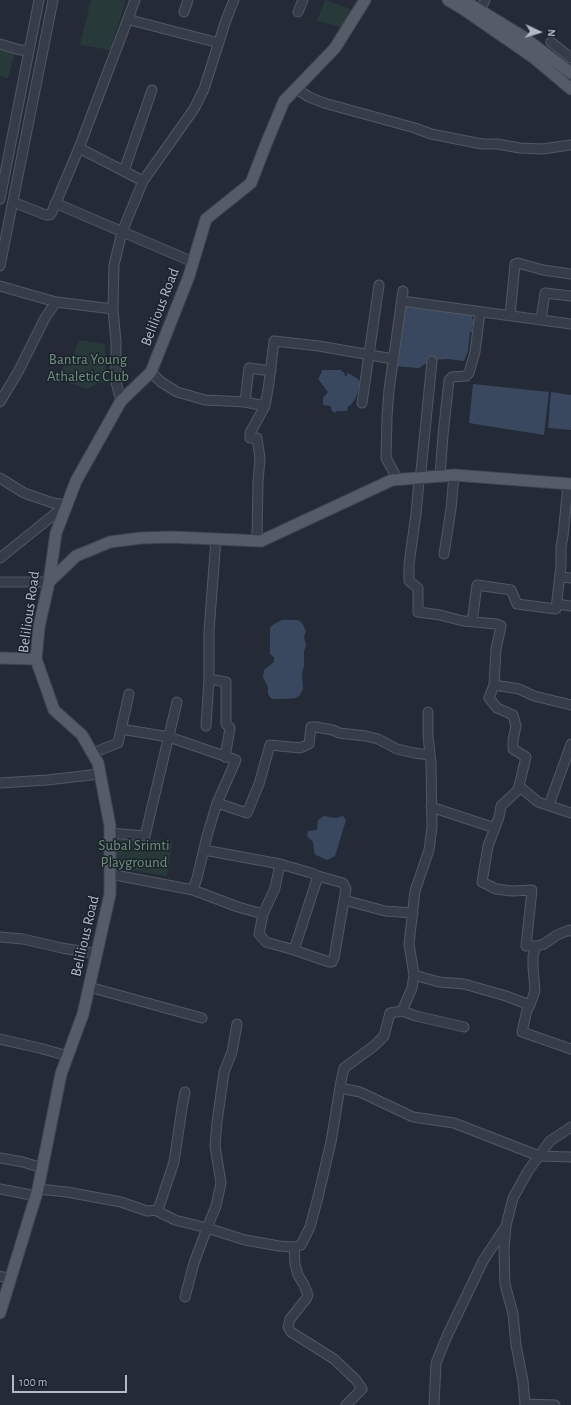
<!DOCTYPE html>
<html>
<head>
<meta charset="utf-8">
<style>
	body { margin:0 }
	#map { position:relative; width:571px; height:1405px; overflow:hidden; background:#242b37; font-family:"Alegreya Sans",sans-serif }
	canvas { display:block }
	.north { position:absolute; left:519px; top:12px; width:40px; height:40px; -webkit-text-stroke:3px #1c222d; paint-order:stroke; rotate:94deg; font-size:11px; font-weight:700; line-height:16px; text-align:center; color:#b2b8c4 }
	.north::after { content:''; display:block; margin:auto; width:14px; height:18px; background:#b2b8c4; clip-path:polygon(50% 0,100% 100%,50% 72%,0 100%) }
	.scale { position:absolute; left:12px; top:1375px; width:115px; height:18px; box-sizing:border-box; border:2px solid #b2b8c4; border-top:0; padding-left:5px; font-size:12px; line-height:14px; white-space:nowrap; color:#b2b8c4; -webkit-text-stroke:3px #1c222d; paint-order:stroke }
</style>
</head>
<body>
<div id="map">
<canvas width="571" height="1405"></canvas>
<div class="north">N</div>
<div class="scale">100 m</div>
</div>
<script>
const context = document.querySelector('canvas').getContext('2d');
context.lineJoin = 'round';
function paint(path, color) {
  context.fillStyle = color;
  context.fill(path, 'evenodd');
}
function poly(rows) {
  const path = new Path2D();
  for (const r of rows) {
    path.moveTo(r[0], r[1]);
    for (let i = 2; i < r.length; i += 2) path.lineTo(r[i], r[i + 1]);
  }
  return path;
}
function trace(path, color, width, dash) {
  context.strokeStyle = color;
  context.lineWidth = width;
  context.lineCap = dash ? 'butt' : 'round';
  context.setLineDash(dash || []);
  context.stroke(path);
}
function write(font, color, halo, rows, align = 'center') {
  context.font = font + ' "Alegreya Sans",sans-serif';
  context.lineWidth = 3;
  context.setLineDash([]);
  context.textBaseline = 'middle';
  context.strokeStyle = halo;
  context.fillStyle = color;
  for (const [text, x, y, turn = 0] of rows) {
    context.save();
    context.translate(x, y);
    context.rotate((+turn || 0) * Math.PI / 180);
    context.textAlign = isNaN(turn) ? turn : align;
    if (halo) context.strokeText(text, 0, 0);
    context.fillText(text, 0, 0);
    context.restore();
  }
}
paint(poly([
	[91,0,126,0,110,50,80,45],
	[325,0,354,10,344,28,317,21],
	[0,49,15,53,8,78,0,76],
	[79,340,105,344,106,383,97,383,88,389,58,379,66,359,72,360],
	[115,833,172,843,167,876,131,870,112,863]
]), '#28393a');
paint(poly([
	[403,305,471,313,474,323,472,327,472,332,470,332,468,351,464,361,448,359,431,360,419,368,394,366],
	[322,370,341,370,342,372,344,372,345,376,347,376,347,373,350,374,358,379,360,382,356,397,351,405,348,406,347,411,337,411,335,413,331,410,331,406,323,405,323,398,328,392,318,379,321,374],
	[473,384,549,392,544,435,469,423],
	[551,392,571,395,571,430,548,428],
	[282,620,298,620,302,623,306,631,304,637,306,645,304,651,304,666,302,673,303,689,300,695,296,698,284,699,272,699,270,697,268,694,268,687,263,677,264,670,274,662,274,657,270,654,270,628,274,624],
	[324,816,336,818,343,816,346,820,335,856,327,860,316,855,314,852,313,842,307,836,308,831,317,830,318,820]
]), '#3a485f');
const minor = poly([
	[480,11,485,0],
	[184,12,188,0],
	[298,12,303,0],
	[128,18,134,21,219,43],
	[551,42,571,58],
	[0,44,20,50,29,50],
	[295,88,309,97,324,103,415,128,431,134,482,144,497,144,520,148,542,149,571,145],
	[79,148,143,181],
	[124,171,152,90],
	[0,199,39,0],
	[13,202,46,215,50,215,52,212,79,148,135,0],
	[55,203,193,262],
	[0,266,53,0],
	[0,286,56,302,113,309],
	[402,301,571,324],
	[510,316,515,264,518,263,543,270,571,274],
	[541,319,545,293,571,296],
	[151,372,161,382,177,392,205,400,245,402,265,406,250,433,250,438,257,438,260,458,258,482,257,540],
	[121,401,116,382,116,342,113,309,114,265,122,232,143,181,194,109,204,89,226,20,234,0],
	[0,402,18,372,45,318,56,302],
	[245,402,249,368,271,371],
	[362,403,379,285],
	[265,406,269,383,274,341,319,346,393,359],
	[440,476,443,435,449,380,452,377,466,376,469,373,475,352,480,312],
	[425,477,419,481,416,514,409,564,409,581,418,588,418,612,440,615,463,621,497,624,501,626,496,649,494,685,489,698,497,708,513,715,516,726,513,740,513,749,526,757,519,786,517,791,501,806,499,817,488,846,482,882,496,889,512,891,532,890,526,946,536,946,544,944,557,935,569,930,571,931],
	[0,478,24,493,53,503,66,505],
	[422,478,421,471,432,361],
	[398,480,386,458,387,417,389,390,403,291],
	[444,554,451,509,454,475],
	[0,558,66,505],
	[560,577,571,578],
	[0,582,49,582],
	[557,604,571,606],
	[472,622,477,585,511,590,517,604,556,609,561,565,561,547,563,536,568,484],
	[209,679,226,682,226,724,230,728,225,757],
	[494,685,519,689,534,696,571,705],
	[206,726,209,679,209,631,216,539],
	[121,729,169,737,236,760,217,803],
	[93,753,118,743,129,694],
	[0,783,47,780,100,774],
	[519,786,538,802,571,813],
	[549,805,571,744],
	[431,807,495,828],
	[110,833,145,836,177,702],
	[204,850,280,864,275,888,263,914,259,934,266,942,294,950,329,962,332,962,334,958,344,900,385,911,413,913],
	[280,864,311,873,318,876,343,883,346,889,344,900],
	[110,874,193,890,197,878,207,836,217,803,247,813,259,784,270,745,300,748,309,744,311,727,316,727,333,730,339,733,366,736,378,739,397,749,414,753,430,755],
	[193,890,238,907,263,914],
	[0,937,23,939,62,948,97,954],
	[536,946,533,956,533,967,535,991,530,1005,527,1010,522,1032,571,1049],
	[294,950,318,876],
	[414,975,439,982,464,984,506,996,530,1005],
	[89,987,202,1018],
	[402,1011,416,1016,464,1027],
	[0,1039,39,1048,68,1056],
	[340,1088,360,1092,413,1117,454,1123,539,1156,571,1157],
	[0,1158,23,1162,42,1168],
	[0,1189,36,1196],
	[38,1189,67,1192,121,1202,147,1211,158,1210,174,1162,182,1108,185,1092],
	[155,1210,175,1220,207,1228,216,1206,221,1183,215,1146,217,1122,224,1072,232,1052,237,1024],
	[506,1226,513,1198,528,1171,550,1141,571,1127],
	[294,1247,295,1264,298,1275,304,1285,308,1295,306,1299,290,1319,288,1327,291,1332,334,1359,356,1380,362,1389,346,1405],
	[0,1276,10,1279],
	[185,1297,194,1263,207,1228,245,1240,279,1246,294,1247,301,1245,310,1227,318,1197,331,1142,341,1081,344,1068,374,1046,384,1036,390,1013,402,1011,412,988,414,975,409,944,415,891,429,850,432,827,431,763,428,736,428,712],
	[525,1404,555,1405],
	[434,1405,436,1363,447,1336,483,1261,506,1226,504,1249,505,1284,513,1314,516,1345,523,1381,525,1405]
]);
const major = poly([
	[448,0,463,9,534,58,571,89],
	[463,0,522,36,571,73],
	[49,582,76,556,110,542,141,538,171,537,261,541,392,480,454,475,571,484],
	[0,658,36,659],
	[0,1313,38,1189,61,1074,83,1014,110,894,110,826,98,763,82,735,54,710,36,659,39,627,49,582,56,533,76,481,121,401,151,372,189,276,206,219,251,183,266,144,284,101,335,48,365,0]
]);
trace(minor, '#525863', 11);
trace(major, '#404651', 13);
trace(minor, '#373d48', 9);
trace(major, '#555c68', 11);
write('15px', '#b2b8c4', '#1c222d', [
	["Belilious Road",160,307,-69],
	["Belilious Road",29,612,-82],
	["Belilious Road",85,936,-77]
]);
write('15px', '#6b9376', '#1c222d', [
	["Bantra Young",88,359],
	["Athaletic Club",88,376],
	["Subal Srimti",134,845],
	["Playground",134,862]
]);
</script>
</body>
</html>
